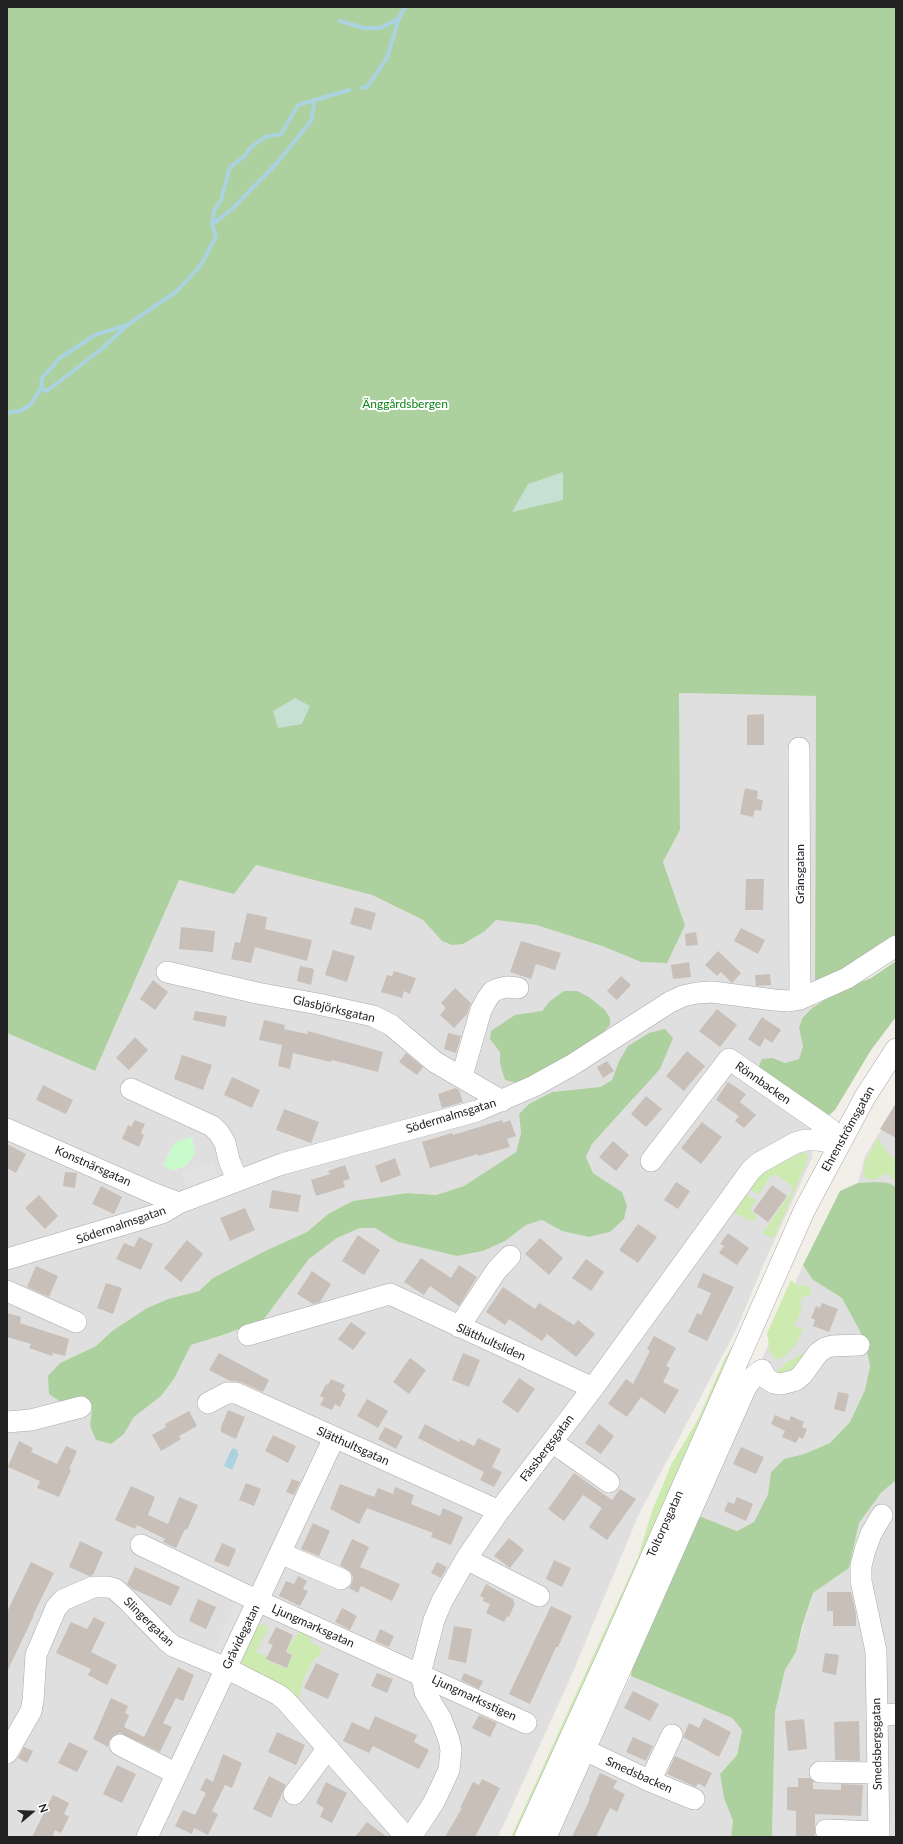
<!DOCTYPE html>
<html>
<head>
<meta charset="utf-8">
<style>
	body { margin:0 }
	#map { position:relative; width:903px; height:1844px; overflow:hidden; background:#f2efe9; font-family:Lato,sans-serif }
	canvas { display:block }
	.frame { position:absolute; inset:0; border:8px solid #222; pointer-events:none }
	.north { position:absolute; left:12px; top:1792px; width:40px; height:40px; -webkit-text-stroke:3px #fff; paint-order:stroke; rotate:71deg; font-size:11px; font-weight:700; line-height:16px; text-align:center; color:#222 }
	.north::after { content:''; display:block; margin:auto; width:14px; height:18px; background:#222; clip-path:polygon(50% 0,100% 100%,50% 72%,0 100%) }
</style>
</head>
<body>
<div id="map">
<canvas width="903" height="1844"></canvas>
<div class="frame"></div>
<div class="north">N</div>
</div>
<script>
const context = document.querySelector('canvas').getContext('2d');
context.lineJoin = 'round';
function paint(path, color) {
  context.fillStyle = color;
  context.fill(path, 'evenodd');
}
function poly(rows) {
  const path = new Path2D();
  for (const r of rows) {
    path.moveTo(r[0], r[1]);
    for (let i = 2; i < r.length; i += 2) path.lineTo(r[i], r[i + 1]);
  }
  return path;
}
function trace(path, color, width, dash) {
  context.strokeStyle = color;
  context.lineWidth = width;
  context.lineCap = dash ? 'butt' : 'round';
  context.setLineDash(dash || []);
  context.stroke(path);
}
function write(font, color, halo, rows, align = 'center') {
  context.font = font + ' Lato,sans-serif';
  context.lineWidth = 4;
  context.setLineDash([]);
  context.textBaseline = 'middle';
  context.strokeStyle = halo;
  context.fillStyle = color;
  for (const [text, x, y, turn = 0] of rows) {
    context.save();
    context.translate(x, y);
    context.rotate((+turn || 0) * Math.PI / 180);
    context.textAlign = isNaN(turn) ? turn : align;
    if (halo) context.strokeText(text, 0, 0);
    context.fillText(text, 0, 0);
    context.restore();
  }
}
paint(poly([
	[678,693,816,696,815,1005,801,1018,799,1028,803,1046,799,1059,785,1063,773,1058,813,1114,812,1158,761,1270,738,1326,639,1514,569,1681,498,1837,7,1837,7,1033,95,1071,179,880,234,894,256,865,372,895,423,920,442,941,485,931,496,920,536,925,605,947,685,925,663,862,680,830],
	[619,1061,634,1098,592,1144,586,1157,593,1173,622,1192,610,1232,589,1237,562,1231,542,1220,526,1225,505,1241,483,1251,457,1256,398,1242,375,1228,360,1228,337,1238,309,1259,264,1319,226,1334,191,1345,174,1379,161,1396,134,1417,124,1434,90,1426,92,1409,82,1397,60,1363,96,1346,112,1331,147,1308,168,1299,199,1291,213,1278,265,1251,307,1232,328,1214,408,1193,436,1195,464,1186,516,1152,521,1133,519,1114,552,1092,600,1087,612,1080],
	[896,1106,896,1187,889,1183,858,1183,865,1156],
	[803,1265,813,1280,842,1298,864,1339,870,1366,865,1390,850,1422,830,1443,804,1454,784,1459,771,1472,768,1494,754,1522,737,1531,694,1514],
	[896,1480,896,1837,772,1837,775,1712,785,1670,796,1652,813,1593,849,1568,859,1523,881,1493],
	[631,1676,732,1718,742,1730,737,1755,720,1774,724,1798,733,1821,731,1837,553,1837]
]), '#e0dfdf');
paint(poly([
	[878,1138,889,1155,896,1159,896,1182,887,1173,874,1180,863,1177,865,1161],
	[801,1153,807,1153,808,1159,774,1238,762,1233,769,1224,792,1191,791,1185,776,1175,771,1176,758,1195,750,1189,761,1174],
	[746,1194,756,1200,750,1210,757,1216,753,1222,734,1213],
	[791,1280,798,1286,806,1285,809,1287,812,1293,810,1296,804,1296,800,1301,802,1309,794,1326,803,1329,797,1343,785,1356,777,1360,770,1352,767,1333],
	[736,1340,516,1837,511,1837,638,1557,652,1511,672,1463,698,1419,725,1358],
	[803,1353,806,1358,795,1373,775,1374,776,1371,783,1367,783,1365],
	[259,1623,266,1626,268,1629,266,1636,264,1635,256,1652,267,1656,266,1659,286,1669,293,1654,287,1652,293,1638,295,1639,302,1626,315,1631,310,1642,322,1648,318,1658,315,1657,304,1678,298,1702,244,1669,239,1657,254,1624,258,1626]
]), '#cdebb0');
paint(poly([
	[7,7,896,7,896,935,880,948,815,984,816,696,679,693,680,830,663,862,685,925,667,963,641,962,605,947,536,925,496,920,485,931,463,944,452,945,442,941,423,920,372,895,256,865,234,894,179,880,95,1071,7,1033],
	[896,961,896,1017,871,1050,835,1110,822,1121,757,1071,762,1059,773,1058,785,1063,799,1059,803,1046,799,1028,802,1018,813,1007,845,988,871,978],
	[564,991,577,991,589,997,605,1010,610,1018,610,1025,600,1036,522,1084,505,1080,500,1064,500,1052,490,1039,491,1031,515,1015,542,1011,550,1001],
	[665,1029,673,1038,660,1069,592,1144,586,1157,593,1173,622,1192,627,1206,624,1219,610,1232,589,1237,562,1231,542,1220,526,1225,505,1241,483,1251,457,1256,398,1242,375,1228,360,1228,337,1238,309,1259,264,1319,226,1334,191,1345,174,1379,161,1396,134,1417,124,1434,111,1444,96,1440,90,1426,92,1409,82,1397,64,1404,49,1394,48,1376,60,1363,96,1346,112,1331,147,1308,168,1299,199,1291,213,1278,265,1251,307,1232,328,1214,353,1201,408,1193,436,1195,464,1186,516,1152,521,1133,519,1114,529,1104,552,1092,600,1087,612,1080,619,1061,628,1046,649,1033],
	[875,1182,889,1183,896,1187,896,1480,881,1493,859,1523,849,1568,813,1593,802,1627,796,1652,785,1670,775,1712,772,1837,731,1837,733,1821,724,1798,720,1774,737,1755,742,1730,732,1718,631,1676,632,1669,694,1514,737,1531,754,1522,768,1494,771,1472,784,1459,804,1454,830,1443,850,1422,865,1390,870,1366,864,1339,842,1298,813,1280,803,1265,840,1191,858,1183]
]), '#add19e');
paint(poly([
	[563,472,563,500,512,512,528,484],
	[295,698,310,706,302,724,278,728,273,711]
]), '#c6e0d4');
paint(poly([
	[192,1137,195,1153,187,1165,173,1171,163,1165,175,1142]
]), '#c8facc');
paint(poly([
	[213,1162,218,1177,187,1188,182,1173],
	[238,1597,250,1603,222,1663,210,1657]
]), '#e2e2e2');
paint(poly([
	[233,1448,238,1450,237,1453,239,1454,232,1470,224,1466,231,1450]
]), '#aad3df');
trace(poly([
	[340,21,364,28,381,28,399,18],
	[361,88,367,87,387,58,399,18,405,7],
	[212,225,233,208,277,163,311,121,315,100],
	[41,388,47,391,99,351,129,324,177,291,201,265,216,236,212,225,214,211,221,200,230,167,245,156,250,148,265,137,281,134,298,105,349,90],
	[7,413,20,411,31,404,41,388,42,378,60,358,95,335,127,325]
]), '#aad3df', 4);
paint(poly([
	[764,714,764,745,747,745,747,715],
	[745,788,758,791,757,799,763,800,761,811,755,810,753,817,740,814],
	[746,879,764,879,763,910,745,910],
	[355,907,376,913,371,930,350,924],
	[247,913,267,917,265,929,312,940,307,961,255,947,251,963,231,959,235,942,240,943],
	[181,927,215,931,213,952,179,949],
	[741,928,765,940,758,954,734,941],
	[696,932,698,945,686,946,685,934],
	[521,941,561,953,555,970,536,964,531,979,510,972],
	[333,950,355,956,347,982,325,975],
	[718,951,741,973,732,983,721,972,717,976,705,965],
	[689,962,691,977,673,979,671,965],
	[300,966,314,969,311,985,297,981],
	[394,971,416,978,410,994,404,991,402,998,381,992,387,975,392,976],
	[770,974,771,985,756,986,755,975],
	[621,976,631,985,617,1000,607,991],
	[153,980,168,992,155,1010,140,999],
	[455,988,471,1003,467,1014,454,1028,440,1015,446,1008,441,1003],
	[717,1009,737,1025,720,1047,699,1031],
	[195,1011,227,1016,225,1027,193,1020],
	[762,1017,781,1030,772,1043,765,1038,760,1047,748,1039],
	[264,1020,285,1025,284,1029,307,1034,308,1031,383,1052,378,1072,332,1060,331,1062,293,1053,290,1069,278,1066,282,1045,259,1040],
	[448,1033,461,1036,456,1053,444,1049],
	[135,1037,148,1050,129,1070,116,1058],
	[687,1051,705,1066,684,1091,666,1076],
	[406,1053,423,1067,417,1075,399,1062],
	[182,1055,212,1065,203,1090,174,1079],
	[607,1061,614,1071,603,1078,597,1067],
	[232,1077,260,1090,252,1108,224,1095],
	[728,1082,746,1094,740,1102,756,1115,744,1128,735,1121,739,1116,716,1100],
	[43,1085,73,1100,66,1114,36,1100],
	[456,1088,459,1090,463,1102,442,1108,438,1094],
	[646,1096,662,1109,646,1127,631,1114],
	[896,1103,896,1138,880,1129],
	[284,1109,319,1122,311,1143,276,1130],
	[135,1120,145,1124,141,1133,144,1135,139,1147,122,1139,128,1125,131,1127],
	[502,1120,503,1123,510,1120,516,1136,507,1139,510,1147,478,1156,478,1154,430,1168,422,1142,452,1133,453,1135],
	[702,1122,722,1137,701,1164,681,1148],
	[613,1141,629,1155,616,1171,599,1157],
	[7,1144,26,1154,16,1173,7,1168],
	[395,1158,401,1175,381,1183,375,1166],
	[345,1165,350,1179,343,1181,345,1187,316,1196,311,1180,330,1174,328,1171],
	[65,1172,77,1173,75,1188,63,1186],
	[676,1182,690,1191,678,1209,664,1200],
	[772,1185,787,1196,768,1222,753,1211],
	[101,1186,122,1197,114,1214,92,1204],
	[272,1190,301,1195,298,1212,269,1208],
	[39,1195,58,1216,45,1229,25,1208],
	[245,1208,255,1230,230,1241,220,1218],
	[638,1224,657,1237,638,1263,619,1250],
	[728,1233,749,1248,737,1265,719,1253,724,1246,720,1244],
	[358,1235,380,1250,364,1275,342,1261],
	[139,1237,153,1244,141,1270,116,1259,124,1243,134,1247],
	[540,1238,563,1258,549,1275,525,1254],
	[187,1240,203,1254,181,1282,164,1268],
	[421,1258,451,1278,459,1265,477,1277,459,1306,430,1286,424,1295,404,1282],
	[586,1259,604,1272,591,1291,572,1278],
	[36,1266,58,1276,49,1297,27,1287],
	[312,1271,331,1284,320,1302,313,1304,297,1294],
	[703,1273,734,1287,707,1341,688,1332,697,1313,701,1315,711,1293,697,1287],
	[106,1283,122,1288,113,1314,97,1308],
	[503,1287,535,1309,539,1303,574,1325,578,1320,595,1334,576,1357,547,1334,542,1341,509,1319,505,1325,486,1312],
	[822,1303,838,1309,829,1332,813,1326,815,1320,811,1318,816,1306,820,1308],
	[7,1313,21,1317,20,1323,69,1339,65,1356,53,1353,52,1356,29,1348,31,1344,7,1337],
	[351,1322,366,1333,353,1350,338,1339],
	[654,1336,676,1348,666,1366,670,1368,663,1382,679,1390,665,1414,641,1397,627,1417,608,1404,626,1379,633,1384,650,1351,647,1349],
	[219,1353,269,1380,263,1392,241,1382,230,1381,209,1370],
	[463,1353,480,1360,469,1387,452,1380],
	[410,1358,426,1370,409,1394,393,1382],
	[519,1378,535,1389,518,1413,502,1402],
	[331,1379,345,1385,342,1391,346,1394,340,1407,335,1404,332,1410,320,1405,324,1398,320,1396,326,1384,328,1385],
	[838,1392,849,1394,845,1412,834,1409],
	[367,1399,388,1411,378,1428,357,1416],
	[228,1410,245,1417,236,1439,221,1432,221,1427],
	[189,1411,197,1426,179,1436,181,1439,161,1451,152,1435,166,1427,165,1424],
	[775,1415,789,1421,791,1416,804,1422,802,1427,807,1429,803,1439,799,1437,796,1443,782,1437,785,1431,771,1424],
	[425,1424,459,1442,460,1439,474,1446,478,1438,501,1449,492,1467,502,1472,494,1487,480,1480,484,1472,418,1438],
	[599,1424,614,1436,601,1454,585,1443],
	[385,1427,403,1436,396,1449,378,1439],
	[273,1435,296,1446,288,1463,265,1451],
	[19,1441,33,1448,31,1452,57,1464,66,1446,77,1451,69,1469,71,1470,59,1497,37,1488,40,1481,8,1467],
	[741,1447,764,1457,756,1474,733,1464],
	[574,1473,612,1500,620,1489,636,1499,607,1540,589,1527,602,1508,583,1495,564,1521,548,1509],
	[292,1479,300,1482,294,1495,286,1492],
	[246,1483,261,1489,254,1506,239,1500],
	[340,1484,374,1497,378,1488,393,1494,395,1487,414,1495,411,1504,440,1516,443,1508,463,1517,451,1545,431,1537,433,1533,367,1508,359,1524,330,1509],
	[131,1486,155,1497,148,1515,168,1524,179,1497,198,1505,187,1530,185,1529,176,1548,163,1542,165,1539,137,1525,135,1529,115,1520],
	[737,1497,753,1504,746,1521,724,1511,728,1502,734,1504],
	[313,1523,330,1531,319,1556,301,1549],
	[509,1538,524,1550,510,1568,494,1556],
	[352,1539,369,1547,360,1567,400,1584,392,1601,361,1586,358,1593,349,1588,352,1583,353,1577,350,1572,340,1565],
	[80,1541,103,1552,93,1575,89,1576,69,1567],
	[222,1543,236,1549,229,1567,214,1561],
	[554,1560,571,1568,562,1587,546,1579],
	[31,1562,54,1573,33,1615,34,1615,7,1672,7,1612],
	[437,1562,447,1567,441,1578,431,1573],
	[135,1567,180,1587,171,1606,133,1589,127,1584],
	[298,1576,307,1581,303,1589,308,1591,300,1606,279,1596,286,1581,294,1584],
	[486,1584,514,1600,513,1602,515,1603,509,1617,507,1616,504,1622,486,1613,490,1604,483,1601,484,1598,480,1596],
	[827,1592,851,1592,856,1614,856,1626,833,1626,833,1611,827,1611],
	[198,1599,216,1607,206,1629,189,1621],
	[551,1606,572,1616,558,1647,556,1647,530,1704,509,1694],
	[342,1608,357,1616,350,1630,335,1622],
	[94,1617,105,1623,91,1652,117,1665,107,1685,88,1675,91,1669,56,1653,71,1622,87,1629],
	[454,1626,472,1629,466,1663,448,1659],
	[276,1627,293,1635,286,1652,292,1655,287,1668,266,1659,273,1645,268,1643],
	[380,1629,394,1636,389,1647,375,1641],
	[825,1653,839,1655,836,1675,822,1672],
	[316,1663,339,1674,328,1699,304,1688],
	[178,1667,194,1675,183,1701,176,1698,163,1723,172,1727,160,1752,120,1733,114,1735,110,1739,108,1747,93,1739,111,1698,128,1706,125,1713,129,1715,124,1727,144,1737],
	[377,1673,393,1679,387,1693,371,1686],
	[464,1673,483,1681,479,1689,461,1680],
	[633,1691,659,1704,650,1721,624,1708],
	[479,1715,497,1723,490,1737,472,1728],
	[375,1716,417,1735,414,1742,429,1750,419,1769,373,1746,369,1753,343,1741,352,1722,369,1730],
	[704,1718,731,1732,719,1757,683,1737,689,1723,699,1728],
	[804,1719,807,1749,788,1751,785,1721],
	[859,1721,860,1761,835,1760,834,1722],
	[277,1732,305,1745,296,1765,268,1752],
	[633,1737,653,1746,646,1761,626,1752],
	[69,1742,88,1751,77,1772,58,1763],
	[24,1747,33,1751,27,1763,18,1758],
	[223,1754,242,1763,232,1788,225,1785,212,1811,218,1814,208,1835,194,1828,192,1834,175,1826,183,1810,195,1815,206,1793,200,1790,206,1778,213,1782],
	[675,1756,712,1773,705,1787,698,1783,696,1787,667,1774],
	[117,1765,136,1774,122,1803,103,1794],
	[600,1773,617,1781,613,1788,625,1794,617,1812,610,1808,596,1837,572,1837,590,1799,589,1798],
	[269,1776,286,1785,271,1818,253,1809],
	[798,1778,810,1778,813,1781,813,1789,841,1790,841,1784,863,1785,861,1816,815,1814,815,1837,796,1837,796,1811,787,1810,787,1787,798,1787],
	[482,1779,500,1788,475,1837,445,1837,462,1808,460,1808,473,1782,479,1785],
	[326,1782,347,1793,332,1823,320,1817,324,1808,316,1803],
	[53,1795,69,1803,64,1814,69,1817,61,1833,55,1830,52,1837,32,1837],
	[367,1822,387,1837,355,1837]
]), '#c7bfb8');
const minor = poly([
	[799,748,800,999],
	[167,972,257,993,318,1004,373,1016,391,1025,435,1062,502,1101],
	[462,1076,481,1010,487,999,492,992,498,989,507,987,518,988],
	[131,1089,212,1126,219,1133,225,1143,229,1160,237,1180],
	[7,1129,155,1194,179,1203],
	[651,1161,729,1059,830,1129,839,1144],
	[7,1259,162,1213,179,1203,282,1164,477,1111,534,1086,572,1065,670,1002,683,996,697,993,712,992,774,1000,789,1001,800,999,847,978,896,946],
	[7,1291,76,1322],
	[459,1327,496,1271,510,1256],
	[248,1335,390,1294,593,1388],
	[208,1403,227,1393,236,1393,499,1511],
	[7,1422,31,1420,81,1407],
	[552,1442,609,1482],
	[141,1545,258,1601,526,1723],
	[280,1553,341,1579],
	[466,1559,539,1596],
	[877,1716,896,1714],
	[120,1745,177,1774],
	[585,1750,650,1781,694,1799],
	[7,1753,31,1711,33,1701,36,1655,56,1608,63,1600,93,1587,108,1587,115,1589,126,1599,166,1640,173,1646,226,1668,279,1695,286,1701,406,1837],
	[820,1772,878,1773],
	[650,1781,672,1735],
	[294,1794,328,1748],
	[826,1830,879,1832],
	[147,1837,334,1438],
	[411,1837,434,1802,449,1770,451,1750,449,1740,441,1719,425,1692,421,1674,422,1666,434,1620,442,1601,466,1559,499,1511,593,1388,751,1170,759,1163,795,1143,806,1140,817,1140,839,1144],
	[525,1837,612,1646,804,1211,865,1097,896,1049],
	[546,1837,746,1387,754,1376,762,1370,766,1378,774,1383,781,1384,796,1380,802,1375,818,1353,825,1348,832,1346,859,1345],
	[879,1837,876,1651,861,1581,861,1566,865,1550,871,1534,882,1515]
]);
trace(minor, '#a9a9a9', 22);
trace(minor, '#fff', 21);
write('12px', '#0c8416', '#fff', [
	["Änggårdsbergen",405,404]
]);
write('12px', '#222', '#fff', [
	["Gränsgatan",800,874,-90],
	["Glasbjörksgatan",334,1009,13],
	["Rönnbacken",763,1083,35],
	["Södermalmsgatan",451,1116,-17],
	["Ehrenströmsgatan",848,1129,-61],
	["Konstnärsgatan",93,1166,24],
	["Södermalmsgatan",121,1225,-19],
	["Slätthultsliden",491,1342,24],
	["Slätthultsgatan",353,1446,24],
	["Fässbergsgatan",547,1448,-53],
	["Toltorpsgatan",665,1524,-66],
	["Slingergatan",149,1622,44],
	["Ljungmarksgatan",313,1626,24],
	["Gråvidegatan",241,1637,-64],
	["Ljungmarksstigen",474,1698,25],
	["Smedsbergsgatan",877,1744,-91],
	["Smedsbacken",639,1775,24]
]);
</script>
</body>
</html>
